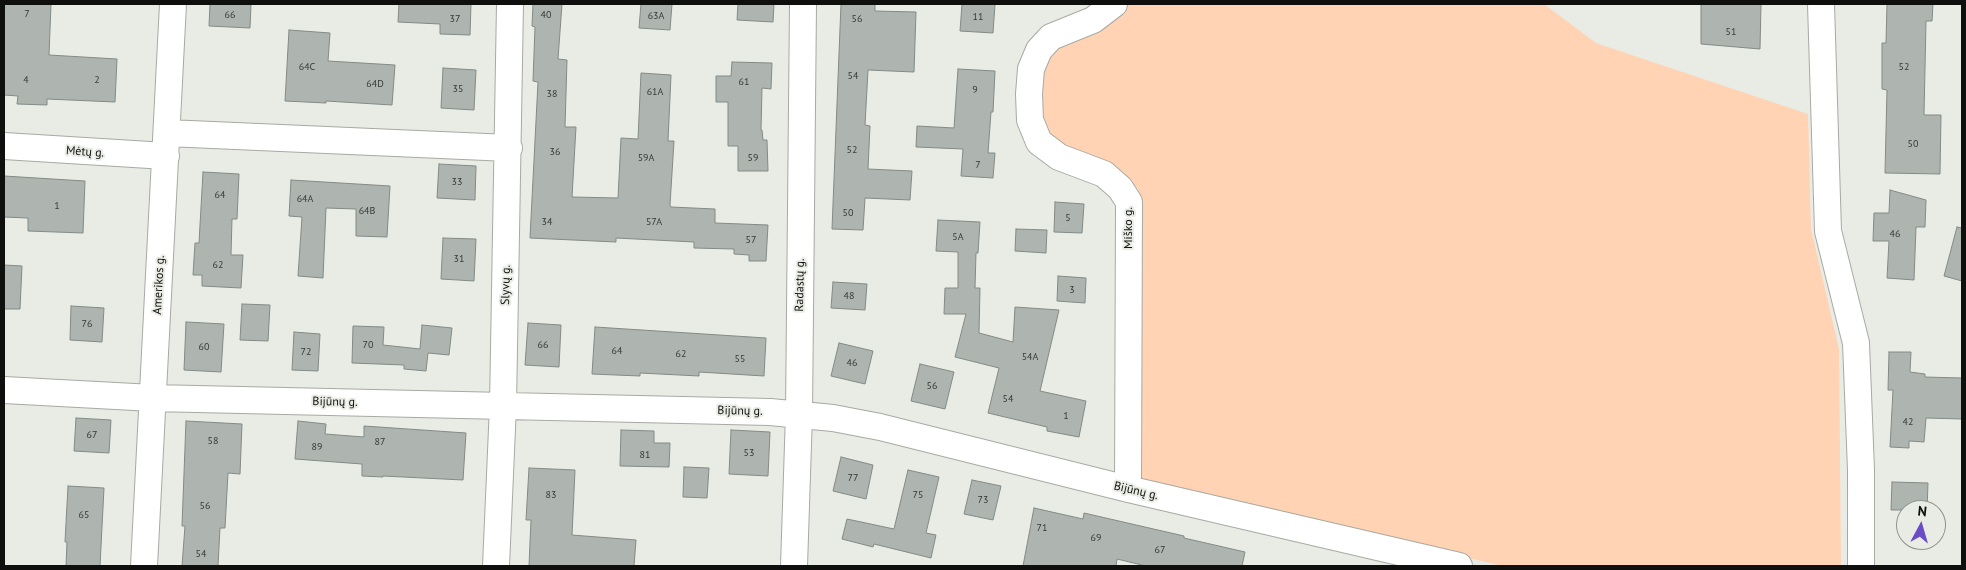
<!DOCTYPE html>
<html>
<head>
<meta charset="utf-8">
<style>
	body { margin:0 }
	#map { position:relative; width:1966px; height:570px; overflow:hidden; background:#e9ece5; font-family:"PT Sans",sans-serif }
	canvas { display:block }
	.frame { position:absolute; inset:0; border:5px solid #0f100e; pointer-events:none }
	.north { position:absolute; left:1896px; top:500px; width:50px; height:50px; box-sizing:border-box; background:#e9ece5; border:1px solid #92948f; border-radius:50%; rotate:6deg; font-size:14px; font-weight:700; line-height:20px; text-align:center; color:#0f100e }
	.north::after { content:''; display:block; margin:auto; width:18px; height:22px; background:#6a4cc5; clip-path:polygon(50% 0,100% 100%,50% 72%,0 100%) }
</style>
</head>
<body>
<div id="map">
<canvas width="1966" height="570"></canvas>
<div class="frame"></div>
<div class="north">N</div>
</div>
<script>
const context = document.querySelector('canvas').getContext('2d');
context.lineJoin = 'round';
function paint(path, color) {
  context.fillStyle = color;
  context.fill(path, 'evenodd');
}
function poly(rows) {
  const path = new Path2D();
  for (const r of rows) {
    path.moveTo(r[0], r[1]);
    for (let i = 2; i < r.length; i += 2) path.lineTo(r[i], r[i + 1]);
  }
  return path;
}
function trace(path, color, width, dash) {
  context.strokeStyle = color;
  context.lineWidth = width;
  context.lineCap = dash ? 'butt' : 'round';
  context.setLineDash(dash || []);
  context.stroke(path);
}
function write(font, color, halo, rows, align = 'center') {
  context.font = font + ' "PT Sans",sans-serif';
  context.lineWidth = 4;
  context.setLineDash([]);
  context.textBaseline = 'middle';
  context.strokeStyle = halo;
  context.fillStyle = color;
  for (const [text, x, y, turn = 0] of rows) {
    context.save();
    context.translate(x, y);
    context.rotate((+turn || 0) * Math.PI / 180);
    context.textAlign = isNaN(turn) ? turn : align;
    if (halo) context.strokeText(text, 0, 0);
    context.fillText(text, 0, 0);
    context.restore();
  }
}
paint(poly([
	[1126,4,1544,4,1596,43,1808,114,1811,229,1839,349,1841,566,1503,566,1138,481,1138,189,1122,171,1057,146,1045,130,1040,95,1043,68,1049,51]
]), '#ffd3b4');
const building = poly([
	[4,4,51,4,49,55,117,59,115,102,47,99,47,105,17,104,18,96,4,95,4,4],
	[210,4,251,4,250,28,209,26,210,4],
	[399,4,471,4,470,35,440,34,440,24,398,22,399,4],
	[533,4,562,4,558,59,567,60,565,127,576,127,572,197,618,198,621,138,638,139,641,73,671,75,668,141,674,141,670,205,671,207,715,209,715,223,768,225,766,261,749,261,749,255,734,254,734,249,694,248,694,242,616,238,616,242,530,238,538,82,533,81,535,27,532,26,533,4],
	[641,4,672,4,670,30,639,28,641,4],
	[738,4,774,4,773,22,737,20,738,4],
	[841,4,875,4,875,11,916,12,914,72,868,70,865,125,870,126,868,169,912,171,910,200,865,198,863,230,832,229,841,4],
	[962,4,995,4,993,33,960,31,962,4],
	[1701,4,1761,4,1760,49,1701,44,1701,4],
	[1887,4,1933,4,1932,21,1926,21,1924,115,1941,115,1940,174,1885,173,1887,90,1882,89,1882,43,1886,43,1887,4],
	[289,30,330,33,328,61,395,65,392,105,326,101,326,103,285,101,289,30],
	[732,62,772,63,771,89,762,88,761,130,762,130,763,140,767,140,768,171,738,171,738,146,728,146,728,102,716,102,716,76,731,76,732,62],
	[443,68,476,70,474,110,441,108,443,68],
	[958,69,995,71,993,112,991,112,988,153,995,153,993,178,961,176,963,149,916,147,917,126,954,128,958,69],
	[439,164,476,166,475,200,437,198,439,164],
	[203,172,239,174,237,219,232,219,231,255,243,255,241,288,202,286,202,275,193,275,195,243,199,243,203,172],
	[4,176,85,181,83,233,28,231,28,218,4,217,4,176],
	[291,180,390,186,387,237,356,236,356,209,326,208,323,278,298,276,302,217,289,216,291,180],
	[1890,190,1926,200,1925,227,1916,227,1914,280,1887,278,1889,241,1873,241,1874,213,1889,213,1890,190],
	[1055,202,1084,204,1082,233,1054,232,1055,202],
	[938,220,980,222,978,253,976,253,975,288,980,288,979,333,1013,342,1015,307,1059,310,1040,391,1086,401,1079,437,1047,431,1047,427,988,413,999,368,955,357,966,314,944,314,945,288,958,288,958,252,936,251,938,220],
	[1957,227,1962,228,1962,281,1944,276,1957,227],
	[1016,229,1047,230,1046,253,1015,251,1016,229],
	[443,238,476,239,474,281,441,279,443,238],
	[4,265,22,266,20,309,4,309,4,265],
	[1058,276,1086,278,1085,303,1057,301,1058,276],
	[833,282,867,284,865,310,831,308,833,282],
	[242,304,270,305,268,341,240,340,242,304],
	[71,306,104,308,102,342,70,340,71,306],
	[186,322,224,324,221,372,184,370,186,322],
	[528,323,561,325,559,367,525,365,528,323],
	[422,325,452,328,449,355,428,353,426,371,404,369,404,365,352,363,353,326,384,327,383,345,420,349,422,325],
	[595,327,766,338,764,376,699,372,699,376,640,373,640,376,592,374,595,327],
	[294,332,320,334,318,371,292,370,294,332],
	[839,343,873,351,865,384,831,376,839,343],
	[1889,352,1911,352,1910,372,1925,374,1925,377,1962,378,1962,419,1926,418,1924,442,1909,441,1909,448,1890,447,1893,390,1888,390,1889,352],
	[920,364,954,372,945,409,911,401,920,364],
	[76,418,111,420,109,453,74,451,76,418],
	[186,421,242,424,240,474,228,473,225,528,220,528,218,566,182,566,185,526,182,526,186,421],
	[298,421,326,424,325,434,364,437,364,426,466,433,463,480,383,476,383,477,362,476,362,464,295,459,298,421],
	[621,430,654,431,654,443,670,443,669,467,620,466,621,430],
	[731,430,770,432,768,476,729,474,731,430],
	[841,457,873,465,866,499,833,491,841,457],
	[684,467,709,468,707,498,683,497,684,467],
	[529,468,575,470,572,535,636,540,634,566,529,566,531,520,526,520,529,468],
	[908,470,939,477,926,533,936,535,931,558,874,544,873,547,842,539,847,519,894,529,908,470],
	[972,480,1001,486,993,520,964,514,972,480],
	[1892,482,1928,483,1927,510,1891,510,1892,482],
	[68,486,104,488,100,566,66,566,67,542,65,542,68,486],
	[1034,508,1083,519,1084,513,1184,536,1184,538,1245,552,1242,566,1146,566,1117,559,1116,566,1023,566,1034,508]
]);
paint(building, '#aeb5b0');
trace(building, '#838a85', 1);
const minor = poly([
	[1114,4,1093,20,1051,37,1039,50,1031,69,1029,94,1030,120,1039,142,1059,157,1104,174,1120,188,1129,202,1128,489],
	[1821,4,1828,231,1856,343,1861,470,1861,566],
	[167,133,509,148],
	[4,146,166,156],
	[4,390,153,398,770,412,833,418,880,427,1128,489,1459,566],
	[144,566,173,4],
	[496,566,503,406,510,4],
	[794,566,799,414,803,4]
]);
trace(minor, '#a7aaa3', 28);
trace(minor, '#fff', 26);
write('10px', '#373936', null, [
	["7",27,14],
	["66",230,15],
	["40",546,15],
	["63A",656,16],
	["11",978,17],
	["37",455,19],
	["56",857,19],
	["51",1731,32],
	["64C",307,67],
	["52",1904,67],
	["54",853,76],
	["4",26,80],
	["2",97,80],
	["61",744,82],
	["64D",375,84],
	["35",458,89],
	["9",975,90],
	["61A",655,92],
	["38",552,94],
	["50",1913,144],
	["52",852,150],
	["36",555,152],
	["59A",646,158],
	["59",753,158],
	["7",978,165],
	["33",457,182],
	["64",220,195],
	["64A",305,199],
	["1",57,206],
	["64B",367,211],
	["50",848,213],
	["5",1068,218],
	["34",547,222],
	["57A",654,222],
	["46",1895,234],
	["5A",958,237],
	["57",751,240],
	["31",459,259],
	["62",218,265],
	["3",1072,290],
	["48",849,296],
	["76",87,324],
	["70",368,345],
	["66",543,345],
	["60",204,347],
	["64",617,351],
	["72",306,352],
	["62",681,354],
	["54A",1030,357],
	["55",740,359],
	["46",852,363],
	["56",932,386],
	["54",1008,399],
	["1",1066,416],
	["42",1908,422],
	["67",92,435],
	["58",213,441],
	["87",380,442],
	["89",317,447],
	["53",749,453],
	["81",645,455],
	["77",853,478],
	["83",551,495],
	["75",918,495],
	["73",983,500],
	["56",205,506],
	["65",84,515],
	["71",1042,528],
	["69",1096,538],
	["67",1160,550],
	["54",201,554]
]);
write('12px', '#0f100e', '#e9ece5', [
	["Mėtų g.",85,152,4],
	["Miško g.",1129,228,-90],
	["Amerikos g.",159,285,-87],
	["Slyvų g.",506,285,-89],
	["Radastų g.",800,285,-89],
	["Bijūnų g.",335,402,1],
	["Bijūnų g.",740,411,1],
	["Bijūnų g.",1136,491,13]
]);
</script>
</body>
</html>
